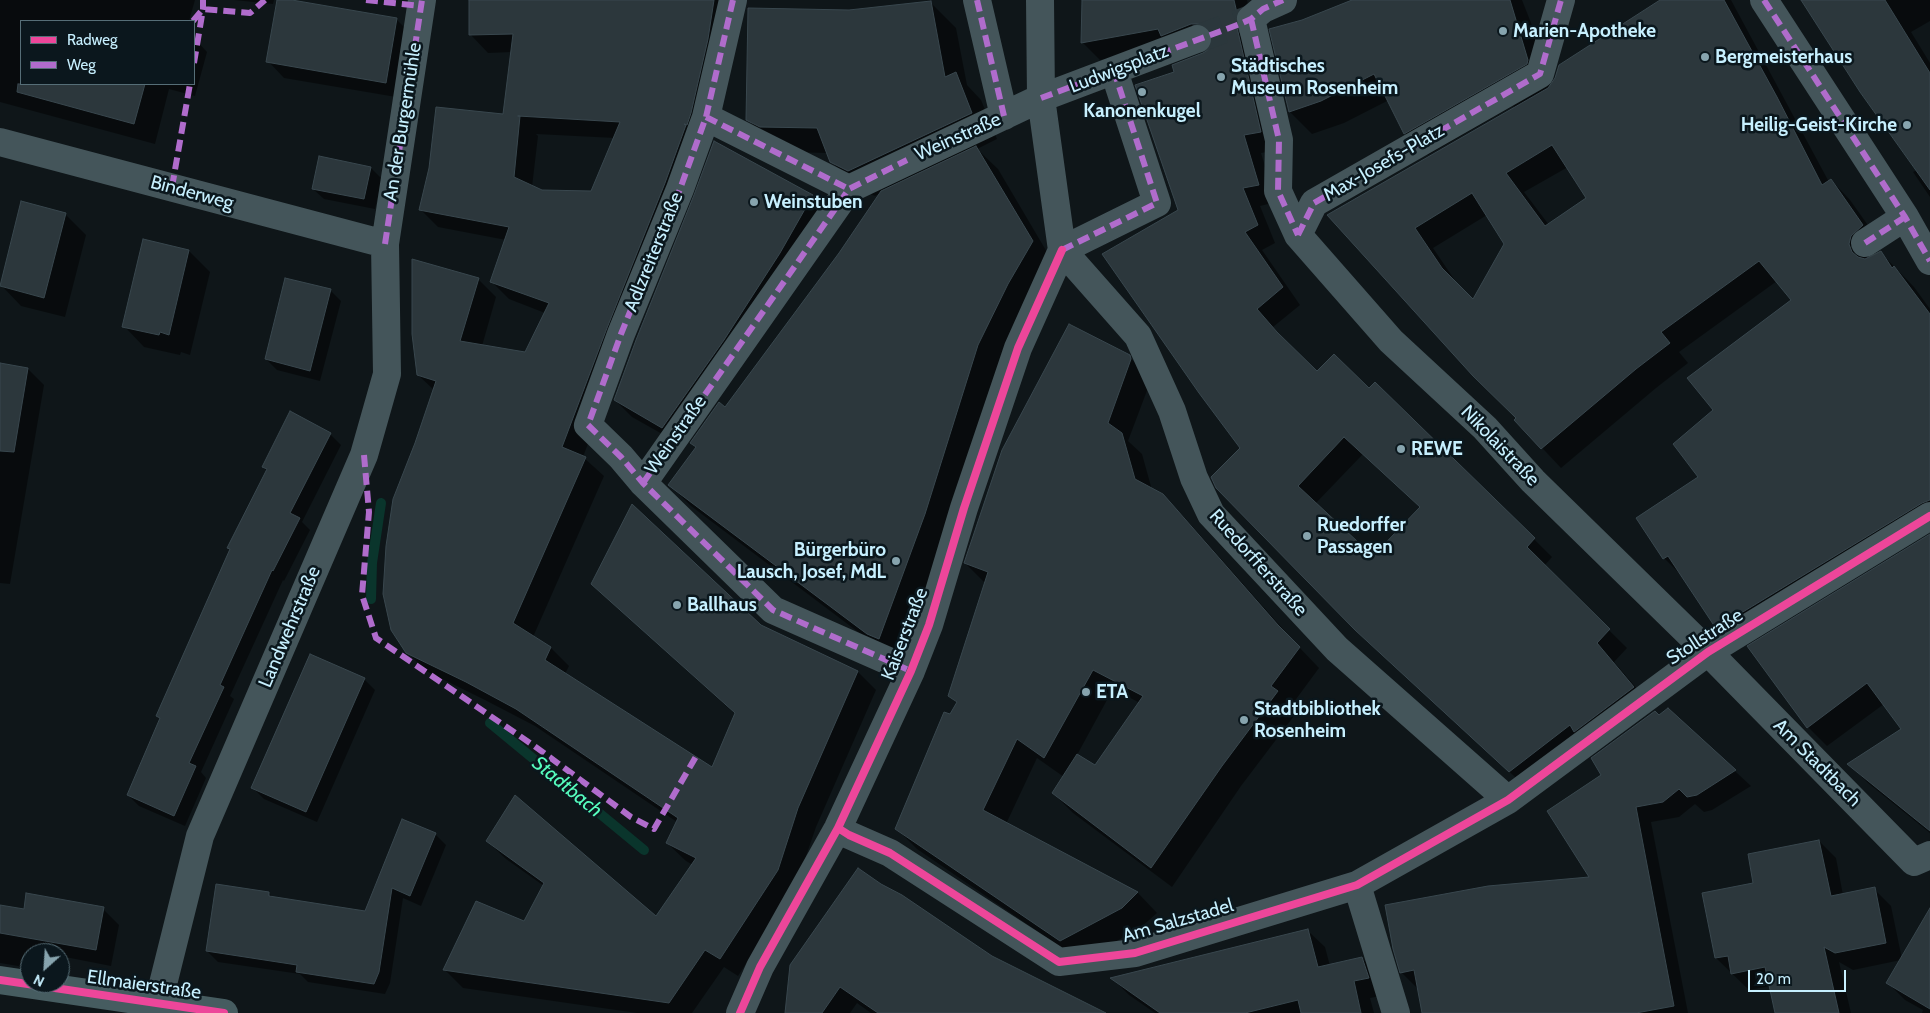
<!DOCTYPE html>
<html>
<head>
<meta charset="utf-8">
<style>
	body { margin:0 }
	#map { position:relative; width:1930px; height:1013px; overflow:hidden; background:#0f1619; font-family:Cabin,sans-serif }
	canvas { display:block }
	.legend { position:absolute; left:20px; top:20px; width:175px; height:65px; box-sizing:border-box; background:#0b171d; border:1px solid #566e77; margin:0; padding:6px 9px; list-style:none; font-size:15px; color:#c7f0ff }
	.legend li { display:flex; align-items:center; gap:10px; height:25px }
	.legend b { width:25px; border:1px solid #566e77 }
	.north { position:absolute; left:20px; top:943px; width:50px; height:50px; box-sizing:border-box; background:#0b171d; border:1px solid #566e77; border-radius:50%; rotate:206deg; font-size:14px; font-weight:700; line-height:20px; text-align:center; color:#c7f0ff }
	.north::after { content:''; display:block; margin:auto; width:18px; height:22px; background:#87a4ae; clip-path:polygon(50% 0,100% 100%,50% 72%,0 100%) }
	.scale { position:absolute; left:1748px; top:970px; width:98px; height:22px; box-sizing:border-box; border:2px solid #c7f0ff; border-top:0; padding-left:6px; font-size:15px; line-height:18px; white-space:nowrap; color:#c7f0ff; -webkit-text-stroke:4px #0b171d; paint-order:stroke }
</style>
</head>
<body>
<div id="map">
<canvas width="1930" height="1013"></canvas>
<ul class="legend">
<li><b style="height:6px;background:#ed469a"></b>Radweg</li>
<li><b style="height:6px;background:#b06ccc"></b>Weg</li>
</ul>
<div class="north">N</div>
<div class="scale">20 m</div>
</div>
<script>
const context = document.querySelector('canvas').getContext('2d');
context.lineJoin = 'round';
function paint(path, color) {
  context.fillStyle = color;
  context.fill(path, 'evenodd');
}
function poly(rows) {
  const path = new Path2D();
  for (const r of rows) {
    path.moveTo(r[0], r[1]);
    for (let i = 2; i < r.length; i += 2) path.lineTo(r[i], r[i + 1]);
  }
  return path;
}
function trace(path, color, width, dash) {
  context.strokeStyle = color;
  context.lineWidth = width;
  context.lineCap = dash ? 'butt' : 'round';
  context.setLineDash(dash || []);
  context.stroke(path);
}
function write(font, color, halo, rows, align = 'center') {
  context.font = font + ' Cabin,sans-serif';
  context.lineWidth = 5;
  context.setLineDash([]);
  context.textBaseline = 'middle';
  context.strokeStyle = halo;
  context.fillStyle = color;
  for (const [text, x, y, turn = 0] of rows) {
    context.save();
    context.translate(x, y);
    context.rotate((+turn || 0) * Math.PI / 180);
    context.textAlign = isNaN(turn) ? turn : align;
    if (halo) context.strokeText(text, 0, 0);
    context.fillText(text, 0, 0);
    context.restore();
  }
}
paint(poly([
	[0,0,195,0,189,21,21,21,21,84,194,84,194,38,207,52,195,96,169,89,155,144,0,102],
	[234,0,274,0,273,4],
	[278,0,396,19,412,35,402,98,284,78,268,61],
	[470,0,734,0,624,347,583,457,604,476,533,637,551,648,569,666,565,674,713,768,736,715,593,584,760,626,858,672,876,690,816,827,795,888,738,976,724,967,692,1013,637,1013,463,988,445,970,525,923,544,886,506,859,487,841,656,918,693,865,686,861,667,843,677,822,535,726,485,700,426,671,407,652,417,444,434,390,418,375,478,279,496,297,482,346,526,354,545,313,509,299,491,281,506,240,438,227,420,209,504,116,512,52,488,53,470,34],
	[536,134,615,138,592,192,542,191,532,187,538,136],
	[1083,0,1247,0,1278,150,1261,153,1276,202,1260,206,1275,243,1262,250,1300,305,1273,327,1292,348,1317,373,1369,390,1376,383,1552,557,1544,566,1627,648,1614,662,1651,705,1528,789,1375,647,1242,448,1179,211,1176,72,1210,50,1214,41,1100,60,1082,42],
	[1363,454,1421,508,1373,558,1315,504],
	[1355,0,1522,0,1533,28,1550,83,1548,89,1662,0,1731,0,1829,182,1831,180,1850,200,1882,245,1867,258,1881,253,1914,287,1930,309,1930,529,1736,646,1716,627,1683,577,1664,558,1700,477,1715,410,1792,301,1777,281,1679,352,1688,363,1656,388,1561,468,1516,420,1518,418,1329,216,1515,108,1513,106,1428,155,1405,133,1389,100,1344,123,1312,134,1290,112,1271,30,1302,21],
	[1568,167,1588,198,1549,225,1524,192],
	[1487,215,1505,244,1473,301,1460,288,1433,248],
	[1803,0,1930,0,1930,21,1911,32,1930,63,1930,197,1913,172,1917,170],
	[930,2,956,28,967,85,981,100,997,139,977,149,998,169,1054,264,947,537,900,660,890,656,691,506,670,485,696,448,691,443,725,408,840,254,881,193,875,196,857,188,831,161,828,153,787,152,774,145,747,119,849,11],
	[715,142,813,196,830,213,680,444,632,417,615,400],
	[371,168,382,179,375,209,324,199,313,189],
	[65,214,86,235,65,317,21,306,1,285],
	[144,240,189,251,210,272,190,355,181,352,180,355,144,347,124,326],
	[330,290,341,301,320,381,277,370,266,359],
	[1129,356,1151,380,1128,441,1142,454,1152,490,1162,496,1183,516,1298,646,1319,668,1291,706,1297,712,1241,786,1172,887,1073,813,1053,793,1064,777,1037,758,1006,824,1138,893,1157,913,1140,928,1081,961,917,849,897,829,958,704,949,695,985,583,965,563],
	[1113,689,1140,703,1095,767,1077,755],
	[0,364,28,369,44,385,10,584,0,583],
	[330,434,341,445,302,522,310,530,284,581,283,580,230,696,234,699,201,772,206,778,185,826,139,806,128,795,161,720,157,716,231,550,229,548,267,471,263,467],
	[1930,536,1930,833,1868,783,1849,764,1903,729,1884,704,1827,746,1808,727],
	[364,679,375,690,317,822,264,799,253,788],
	[1668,709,1751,786,1712,810,1704,812,1695,804,1679,817,1651,822,1688,1013,1424,1013,1419,987,1417,988,1401,972,1591,878,1602,775,1659,716],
	[435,834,446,845,421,906,403,898,390,983,385,994,308,982,300,974,218,962,207,951,269,893,273,898,365,913],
	[1819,841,1836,858,1843,895,1874,889,1891,906,1902,959,1930,913,1930,1013,1922,1013,1923,1010,1905,1000,1888,983,1901,960,1853,970,1839,962,1851,1013,1777,1013,1771,986,1749,990,1716,958,1755,884],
	[0,906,25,911,103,909,119,925,111,966,60,956,60,953,34,952,30,953,30,968,0,963],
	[1308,931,1325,947,1330,966,1362,958,1379,975,1385,995,1370,998,1374,1013,1155,1013,1129,995,1113,979],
	[992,957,1103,1013,871,1013,857,1003,850,1013,786,1013,791,966]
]), '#0007');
trace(poly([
	[371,599,372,563,381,503],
	[490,723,644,850]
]), '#0a352c', 10);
const building = poly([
	[277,0,292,0,397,18,386,83,266,62,277,0],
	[469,0,714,0,708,39,691,113,687,125,684,124,686,125,665,183,607,328,562,447,586,457,513,623,551,647,545,660,712,767,735,713,591,584,632,504,761,625,858,671,798,808,778,870,720,959,705,950,669,1003,443,970,476,901,524,921,544,883,486,841,515,795,656,916,696,858,666,843,678,818,516,709,466,682,406,653,391,630,383,594,386,546,393,499,415,443,436,381,417,375,412,334,412,259,479,278,460,341,525,352,549,303,490,282,509,227,419,210,429,168,436,107,503,114,513,34,469,35,469,0],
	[518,116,620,122,591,191,542,190,514,177,520,116,518,116],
	[1082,0,1234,0,1237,13,1236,23,1261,132,1244,135,1259,185,1243,188,1258,225,1245,232,1283,287,1257,309,1277,332,1317,371,1334,354,1369,388,1375,382,1535,538,1527,547,1610,629,1597,643,1634,687,1574,732,1570,725,1509,772,1355,630,1216,488,1211,477,1240,448,1199,393,1102,254,1178,210,1135,85,1174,72,1172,65,1203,53,1209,49,1212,42,1212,34,1207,27,1199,24,1191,24,1161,36,1158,29,1081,43,1082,0],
	[1344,437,1420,507,1373,556,1298,486,1344,437],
	[1352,0,1510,0,1528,60,1527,64,1404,134,1374,74,1321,101,1289,112,1269,29,1302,20,1352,0],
	[1660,0,1724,0,1777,97,1822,185,1831,179,1863,225,1851,236,1849,244,1852,252,1858,257,1865,259,1881,251,1892,268,1894,266,1930,314,1930,500,1922,503,1728,621,1727,620,1715,627,1668,556,1663,559,1636,518,1698,477,1673,444,1713,410,1687,378,1791,300,1759,261,1661,332,1670,343,1636,369,1541,449,1514,420,1516,418,1473,376,1327,215,1548,88,1555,78,1559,65,1660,0],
	[1552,145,1586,198,1545,226,1506,173,1552,145],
	[1472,193,1504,244,1473,299,1442,268,1415,228,1472,193],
	[1801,0,1885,0,1930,73,1930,190,1860,92,1801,0],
	[931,1,945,77,956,72,972,113,848,171,830,162,817,128,760,127,746,120,748,8,849,10,931,1],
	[18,84,145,84,134,124,17,92,18,84],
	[714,141,813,195,780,253,724,340,662,428,614,400,636,340,694,195,714,141],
	[976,146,1033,241,1008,284,978,345,925,514,879,639,867,634,668,485,696,447,690,443,719,402,725,407,839,253,881,191,976,146],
	[319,156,371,167,364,199,312,189,319,156],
	[21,201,66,213,44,298,0,286,21,201],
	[143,239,189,250,169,335,160,332,159,335,122,327,143,239],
	[285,278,331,289,310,371,265,359,285,278],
	[1069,324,1130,355,1131,359,1108,423,1122,433,1135,479,1163,494,1278,625,1300,647,1271,686,1278,691,1222,766,1151,868,1052,793,1077,754,1095,765,1143,696,1093,670,1044,758,1017,739,983,810,1138,892,1122,908,1060,941,895,829,944,712,950,714,957,702,948,696,988,572,964,563,1002,450,1069,324],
	[0,363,28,368,14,452,0,451,0,363],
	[290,411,331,433,290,513,300,518,273,571,272,570,220,685,224,687,189,763,196,766,174,816,127,795,160,718,156,716,230,549,227,548,267,469,262,467,290,411],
	[1930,534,1930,831,1847,764,1901,729,1867,683,1807,728,1747,646,1930,534],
	[310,654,365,678,306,812,251,788,310,654],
	[1668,708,1736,770,1697,795,1687,797,1679,789,1663,802,1636,807,1674,1006,1636,1013,1422,1013,1414,970,1400,973,1393,949,1385,905,1488,886,1589,877,1547,811,1601,775,1591,758,1655,711,1659,715,1668,708],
	[402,819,436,833,410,896,392,888,379,972,374,984,296,972,297,965,206,951,216,884,269,892,269,896,365,911,402,819],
	[1819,840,1831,896,1875,887,1886,943,1835,953,1824,947,1839,1013,1775,1013,1765,967,1731,974,1728,956,1715,958,1702,893,1753,883,1748,854,1819,840],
	[858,868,881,884,902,895,992,956,1106,1013,878,1013,840,987,822,1013,785,1013,790,965,858,868],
	[26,893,104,907,96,950,0,933,0,905,24,909,26,893],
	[1930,908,1930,1009,1886,983,1930,908],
	[1308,929,1318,967,1362,957,1369,978,1354,981,1361,1013,1301,1013,1298,1000,1245,1013,1160,1013,1110,978,1308,929]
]);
paint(building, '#2c373c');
trace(building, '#39474e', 1);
trace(poly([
	[1197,39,1251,19]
]), '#2b373c', 28, [28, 14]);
trace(poly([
	[733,0,706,117,680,189,621,334,588,425,621,457,643,483,773,610,911,671],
	[977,0,1004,116],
	[1040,0,1041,98,1062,250],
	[1283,0,1263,9,1251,19,1279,140,1278,191,1298,235,1391,341,1485,428,1533,481,1708,652,1914,862,1930,855],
	[1764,0,1905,217,1930,261],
	[706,117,849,189],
	[0,142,385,244],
	[1298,235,1314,203,1540,74,1561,0],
	[1865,243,1905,217],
	[1062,250,1138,336,1172,411,1194,478,1211,514,1337,649,1508,800],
	[1062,250,1157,203,1114,71],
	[643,483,849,189,1041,98,1197,39],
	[838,828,849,835,890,853,1059,962,1135,953,1357,885,1508,800,1708,652,1930,516],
	[1357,885,1396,1013],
	[158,1004,200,836,364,455,387,374,385,244,422,0],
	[740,1013,760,967,838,828,911,671,929,625,964,508,1018,348,1062,250]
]), '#44555a', 28);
trace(poly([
	[0,980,224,1013]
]), '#465c60', 28);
trace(poly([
	[366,0,421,6],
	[733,0,706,117,680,189,621,334,588,425,621,457,643,483,773,610,911,671],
	[977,0,1004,116],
	[1764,0,1905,217,1930,261],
	[1251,19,1279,140,1278,191,1298,235],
	[193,21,203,9,250,13,265,0],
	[194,63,203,9,203,0],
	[1041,98,1240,24,1251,19,1263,9,1283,0],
	[706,117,849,189],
	[172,187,190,84],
	[1298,235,1314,203,1540,74,1561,0],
	[1865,243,1905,217],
	[385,244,422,0],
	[1062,250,1157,203,1114,71],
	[364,455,369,512,362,595,376,638,533,745,631,817,654,829,698,753],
	[643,483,849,189,907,160]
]), '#b06ccc', 6, [12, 6]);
trace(poly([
	[838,828,849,835,890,853,1059,962,1135,953,1357,885,1508,800,1708,652,1930,516],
	[0,980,224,1013],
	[740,1013,760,967,838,828,911,671,929,625,964,508,1018,348,1062,250]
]), '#ed469a', 8);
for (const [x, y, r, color] of [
	[1503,31,5,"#87a4ae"],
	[1705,57,5,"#87a4ae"],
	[1221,77,5,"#87a4ae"],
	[1142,92,5,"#87a4ae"],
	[1907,125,5,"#87a4ae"],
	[754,202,5,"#87a4ae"],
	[1401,449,5,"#87a4ae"],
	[1307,536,5,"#87a4ae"],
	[896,561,5,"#87a4ae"],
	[677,605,5,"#87a4ae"],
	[1086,692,5,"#87a4ae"],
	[1244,720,5,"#87a4ae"]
]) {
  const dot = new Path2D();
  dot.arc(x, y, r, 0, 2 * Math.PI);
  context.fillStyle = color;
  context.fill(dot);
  trace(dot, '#0b171d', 2);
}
write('bold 19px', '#c7f0ff', '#0b171d', [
	["Marien-Apotheke",1513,31],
	["Bergmeisterhaus",1715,57],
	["Städtisches",1231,66],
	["Museum Rosenheim",1231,88],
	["Kanonenkugel",1142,111,"center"],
	["Heilig-Geist-Kirche",1897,125,"right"],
	["Weinstuben",764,202],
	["REWE",1411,449],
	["Ruedorffer",1317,525],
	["Passagen",1317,547],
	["Bürgerbüro",886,550,"right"],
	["Lausch, Josef, MdL",886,572,"right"],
	["Ballhaus",687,605],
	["ETA",1096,692],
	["Stadtbibliothek",1254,709],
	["Rosenheim",1254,731]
], 'left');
write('19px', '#c7f0ff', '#0b171d', [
	["Ludwigsplatz",1119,69,-21],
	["An der Burgermühle",403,122,-81],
	["Weinstraße",958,137,-24],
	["Max-Josefs-Platz",1384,163,-30],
	["Binderweg",192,193,15],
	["Adlzreiterstraße",654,252,-68],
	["Weinstraße",676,435,-55],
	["Nikolaistraße",1500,446,46],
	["Ruedorfferstraße",1258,563,48],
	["Landwehrstraße",290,627,-67],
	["Kaiserstraße",905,634,-69],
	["Stollstraße",1705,637,-33],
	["Am Stadtbach",1817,763,45],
	["Am Salzstadel",1178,921,-16],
	["Ellmaierstraße",144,985,8]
]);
write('italic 20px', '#56febe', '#0b171d', [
	["Stadtbach",567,787,39]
]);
</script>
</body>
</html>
